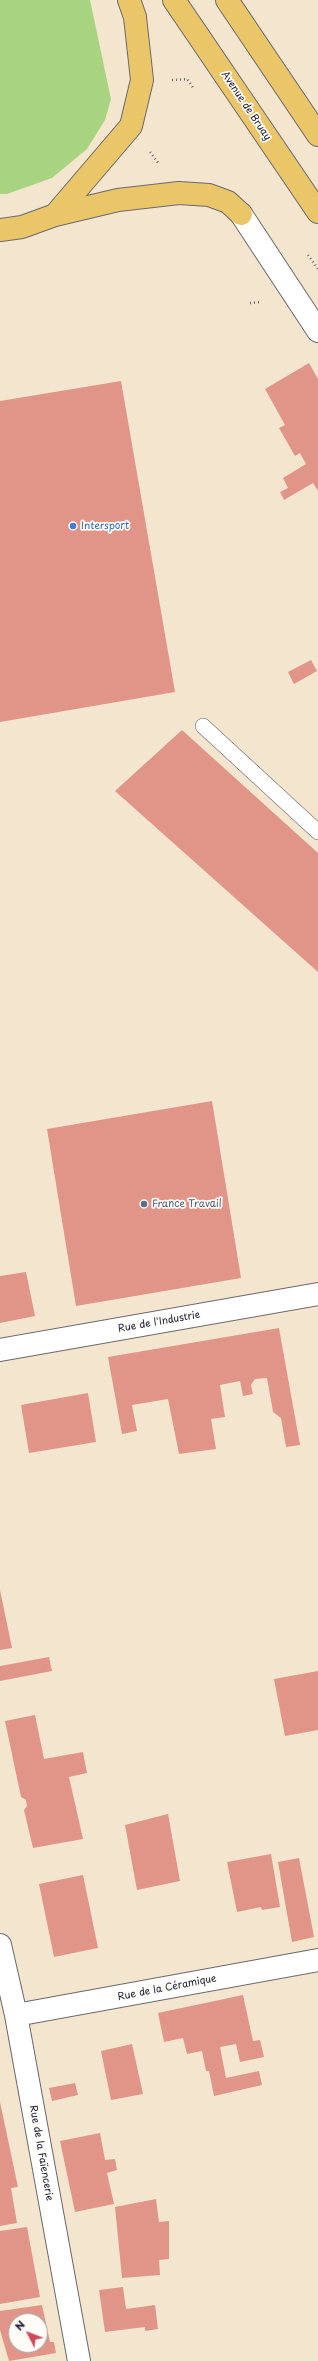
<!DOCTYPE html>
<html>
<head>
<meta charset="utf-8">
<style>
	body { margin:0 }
	#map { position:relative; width:318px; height:2361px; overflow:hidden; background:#f4e6ce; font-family:"Playpen Sans",sans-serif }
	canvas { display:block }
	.north { position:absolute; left:8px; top:2313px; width:40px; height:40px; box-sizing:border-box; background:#fdfcf7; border:1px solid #a5a5ac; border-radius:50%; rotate:312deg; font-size:11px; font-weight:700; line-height:16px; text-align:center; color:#22223b }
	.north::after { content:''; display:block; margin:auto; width:14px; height:18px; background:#d1495b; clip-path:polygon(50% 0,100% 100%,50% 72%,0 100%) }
</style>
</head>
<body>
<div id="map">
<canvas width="318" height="2361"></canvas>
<div class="north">N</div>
</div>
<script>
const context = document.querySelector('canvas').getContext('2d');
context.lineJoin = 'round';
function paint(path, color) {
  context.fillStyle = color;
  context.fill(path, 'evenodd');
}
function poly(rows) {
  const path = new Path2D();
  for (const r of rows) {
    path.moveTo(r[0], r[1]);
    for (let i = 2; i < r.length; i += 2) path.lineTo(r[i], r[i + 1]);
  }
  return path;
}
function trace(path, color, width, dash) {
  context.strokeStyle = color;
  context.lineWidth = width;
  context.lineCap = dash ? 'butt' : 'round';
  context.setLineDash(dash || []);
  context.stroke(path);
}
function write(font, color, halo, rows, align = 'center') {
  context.font = font + ' "Playpen Sans",sans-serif';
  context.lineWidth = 3.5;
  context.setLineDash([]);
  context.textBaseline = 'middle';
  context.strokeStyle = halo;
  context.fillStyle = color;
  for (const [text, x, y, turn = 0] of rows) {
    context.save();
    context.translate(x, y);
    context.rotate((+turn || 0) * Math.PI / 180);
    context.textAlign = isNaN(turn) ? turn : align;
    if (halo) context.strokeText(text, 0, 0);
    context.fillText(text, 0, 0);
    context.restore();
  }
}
paint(poly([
	[0,0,90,0,111,99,105,120,87,149,52,178,7,194,0,194]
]), '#a8d481');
paint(poly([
	[309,363,318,379,318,491,313,483,284,500,280,492,288,488,283,478,306,464,300,453,295,456,279,428,285,425,265,389],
	[121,381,175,692,0,722,0,401],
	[311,660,317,671,294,684,288,672],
	[182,730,318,853,318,972,115,791],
	[212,1101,241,1278,76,1306,47,1129],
	[26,1272,35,1316,0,1323,0,1276],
	[279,1328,300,1445,286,1447,281,1418,273,1412,267,1378,255,1379,251,1385,253,1394,243,1396,240,1381,220,1385,225,1417,211,1419,216,1449,179,1454,168,1399,132,1405,137,1431,122,1434,108,1357],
	[88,1393,96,1442,29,1453,21,1405],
	[0,1590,12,1648,0,1650],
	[49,1657,52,1671,0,1681,0,1666],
	[318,1671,318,1730,285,1736,274,1679],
	[35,1715,44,1759,83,1752,87,1773,69,1777,83,1839,33,1848,24,1810,27,1806,26,1800,21,1797,5,1721],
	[168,1814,180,1881,137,1890,125,1825],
	[271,1854,280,1907,262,1910,261,1907,237,1912,227,1862],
	[299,1858,314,1937,292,1942,278,1862],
	[83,1875,98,1948,54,1957,39,1884],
	[243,1995,253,2041,260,2040,264,2057,240,2062,236,2044,220,2047,226,2078,259,2071,262,2085,214,2096,209,2071,206,2071,202,2051,187,2054,183,2038,164,2042,158,2013],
	[132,2044,143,2094,111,2100,101,2051],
	[75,2083,78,2095,52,2101,49,2088],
	[0,2102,18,2187,11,2188,17,2223,0,2226],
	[100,2133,105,2160,115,2159,117,2170,107,2173,114,2204,75,2212,60,2141],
	[156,2199,159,2222,169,2221,169,2259,159,2260,160,2275,122,2278,115,2207],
	[27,2227,40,2297,0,2304,0,2231],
	[123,2287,126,2309,155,2305,158,2329,145,2331,145,2327,105,2332,99,2290],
	[42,2305,50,2342,54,2342,56,2353,9,2361,0,2330,0,2311],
	[16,2321,40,2321,40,2345,16,2345]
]), '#e19589');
const lane = poly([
	[203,726,318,832]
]);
const street = poly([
	[241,214,318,331],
	[0,1350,318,1294],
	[0,1945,16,2015,79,2361],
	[16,2015,318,1960]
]);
const primary = poly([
	[174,0,318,212],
	[227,0,318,135],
	[55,215,131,126,142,80,135,17,129,0],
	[0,230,22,227,55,215,118,200,179,193,209,195,228,202,241,214]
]);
trace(lane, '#6c676e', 16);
trace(street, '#6c676e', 24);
trace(primary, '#6c676e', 24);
trace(poly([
	[172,80,187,79,194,89],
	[150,152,159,164],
	[308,255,318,269],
	[250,303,262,302]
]), '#6c676e', 2.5, [1, 3]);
trace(lane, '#fff', 15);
trace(street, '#fff', 22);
trace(primary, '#ebc669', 22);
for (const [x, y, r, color] of [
	[73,526,4,"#3f7fe0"],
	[144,1204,4,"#5c6f8a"]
]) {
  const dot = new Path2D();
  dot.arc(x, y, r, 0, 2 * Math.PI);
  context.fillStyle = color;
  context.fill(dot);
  trace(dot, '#fdfcf7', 1.5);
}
write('10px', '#22223b', '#fdfcf7', [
	["Avenue de Bruay",246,106,56],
	["Rue de l'Industrie",159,1322,-10],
	["Rue de la Céramique",167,1988,-11],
	["Rue de la Faïencerie",41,2153,80]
]);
write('10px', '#366cbe', '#fdfcf7', [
	["Intersport",81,526]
], 'left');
write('10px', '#4e5e75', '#fdfcf7', [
	["France Travail",152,1204]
], 'left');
</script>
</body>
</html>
